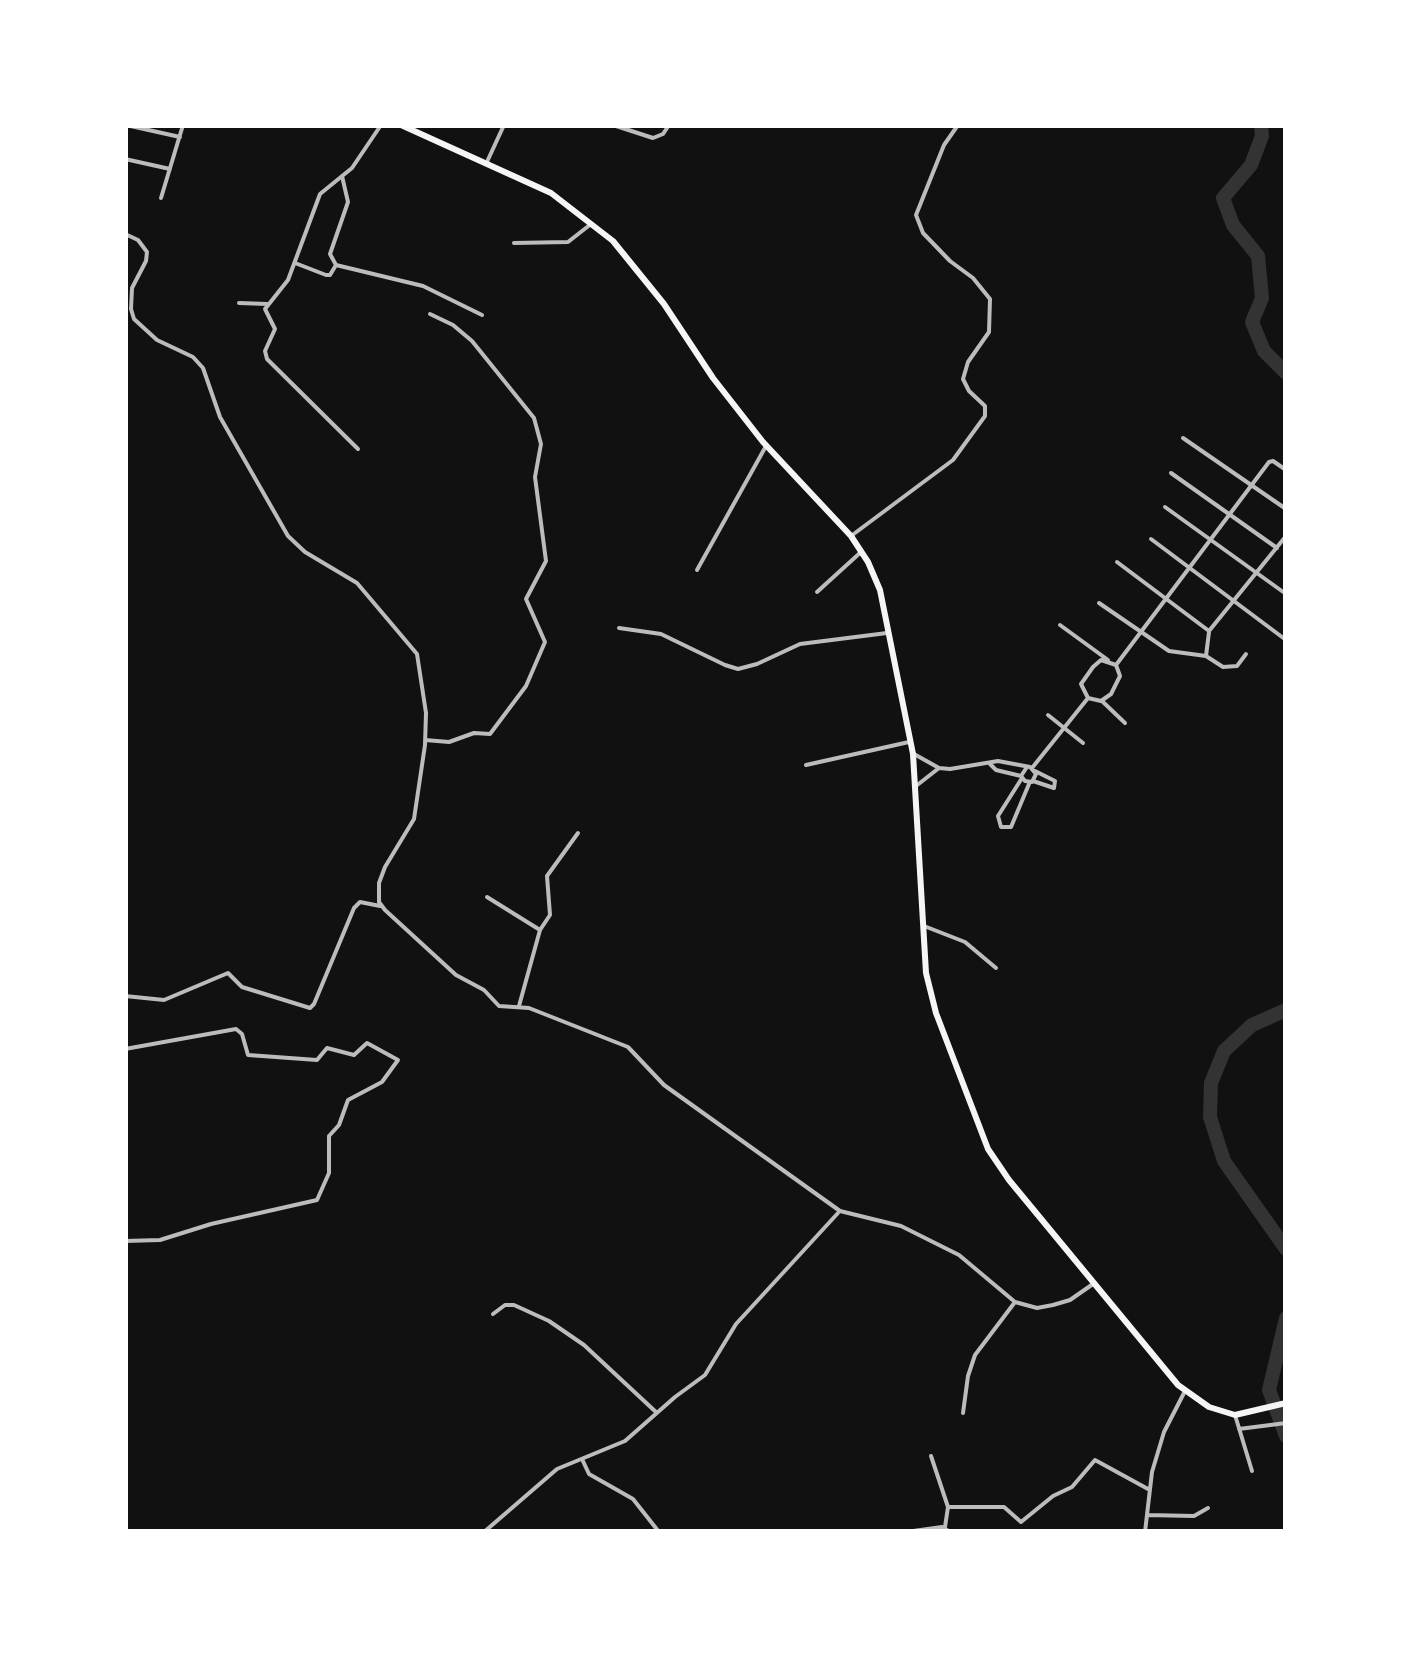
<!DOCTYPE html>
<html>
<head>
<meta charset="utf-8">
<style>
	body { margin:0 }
	#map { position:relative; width:1411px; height:1657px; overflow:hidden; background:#111; font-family:Figtree,sans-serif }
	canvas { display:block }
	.frame { position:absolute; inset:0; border:128px solid #fff; pointer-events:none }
</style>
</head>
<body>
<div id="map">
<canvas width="1411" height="1657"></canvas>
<div class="frame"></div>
</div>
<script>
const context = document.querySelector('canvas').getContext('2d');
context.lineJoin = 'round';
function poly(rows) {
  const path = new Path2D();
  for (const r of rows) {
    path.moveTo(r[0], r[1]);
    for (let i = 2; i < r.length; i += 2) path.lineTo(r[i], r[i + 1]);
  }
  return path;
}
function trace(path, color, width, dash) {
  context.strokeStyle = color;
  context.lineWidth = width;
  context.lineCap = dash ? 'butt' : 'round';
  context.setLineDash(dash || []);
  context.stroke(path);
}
trace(poly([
	[1261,125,1262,136,1251,165,1223,198,1233,225,1258,256,1262,298,1252,322,1264,351,1286,373],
	[1286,1010,1252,1025,1224,1051,1211,1083,1210,1117,1224,1161,1286,1249],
	[1286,1318,1269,1390,1286,1436]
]), '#333', 14);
trace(poly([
	[126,125,180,137],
	[613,125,653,138,663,134,669,125],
	[125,159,170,169],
	[486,164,504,125],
	[161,198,183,125],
	[125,234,138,240,147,252,146,261,132,288,131,309,134,319,157,340,193,357,203,368,220,417,288,536,305,552,357,583,417,654,426,713,425,745,414,819,385,867,379,883,379,902,385,910,456,975,484,990,499,1006,529,1008,628,1047,664,1085,840,1211,901,1226,959,1255,1015,1302,1037,1308,1053,1305,1070,1300,1093,1284],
	[514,243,568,242,591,224],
	[295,263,326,275,330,275,336,265,423,286,482,315],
	[336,265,330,254,348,202,342,176],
	[239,303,267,304],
	[1183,438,1286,509],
	[358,449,267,359,265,351,275,329,265,309,288,280,320,194,352,168,381,125],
	[1171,473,1277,548],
	[1165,507,1286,594],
	[851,536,953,460,985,416,985,406,969,391,963,379,968,362,989,332,990,299,973,278,950,261,923,233,916,215,944,145,958,125],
	[1151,539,1286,640],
	[1117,562,1209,631,1286,536],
	[697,570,766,446],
	[817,592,861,552],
	[1099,603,1169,651,1206,656],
	[1060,625,1108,660],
	[619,628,661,634,725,665,738,669,757,664,800,644,887,633],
	[1209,632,1206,656,1223,667,1237,666,1246,654],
	[1088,698,1101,701,1111,694,1120,676,1116,665],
	[1103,702,1125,723],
	[1048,715,1083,743],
	[425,740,449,742,474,733,490,734,526,686,545,642,526,599,546,561,535,477,541,444,534,418,472,341,453,325,430,314],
	[914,754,939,768,950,769,998,761,1030,767,1036,774,1032,782,1025,781,1021,776,1027,767],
	[990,764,996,770,1021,776],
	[806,765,909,742],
	[1032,768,1088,698,1081,684,1093,667,1101,660,1116,665,1269,462,1273,461,1286,470],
	[1035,771,1055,781,1054,788],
	[1022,778,998,816,1001,827,1011,827,1029,784],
	[1033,781,1054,788],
	[916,786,939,768],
	[487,897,540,930],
	[924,926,965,942,996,968],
	[125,996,164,1000,228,973,242,987,310,1008,314,1004,354,908,360,902,380,906],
	[519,1006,540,930,550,915,547,876,578,833],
	[125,1049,236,1029,242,1034,248,1055,317,1060,327,1048,354,1055,367,1043,398,1060,382,1082,348,1100,339,1125,329,1136,329,1173,317,1200,211,1224,160,1240,125,1241],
	[493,1314,505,1305,514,1305,549,1321,584,1345,657,1413],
	[963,1413,968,1376,975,1355,1015,1302],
	[1235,1415,1252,1471],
	[1239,1429,1286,1423],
	[931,1456,948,1507,1004,1507,1021,1522,1053,1496,1072,1487,1095,1460,1148,1489],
	[582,1459,589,1474,633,1499,659,1532],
	[1147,1515,1194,1516,1208,1508],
	[945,1527,948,1507],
	[484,1532,557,1469,625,1441,675,1397,705,1375,736,1324,838,1213],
	[906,1532,942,1527,950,1532],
	[1145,1532,1152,1472,1164,1432,1185,1391]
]), '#bcbcbc', 4);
trace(poly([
	[401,125,551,193,613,241,664,304,713,378,763,442,851,536,868,562,880,590,913,754,926,973,936,1013,988,1149,1009,1180,1178,1385,1209,1407,1235,1415,1286,1403]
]), '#f5f5f5', 6);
</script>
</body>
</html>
